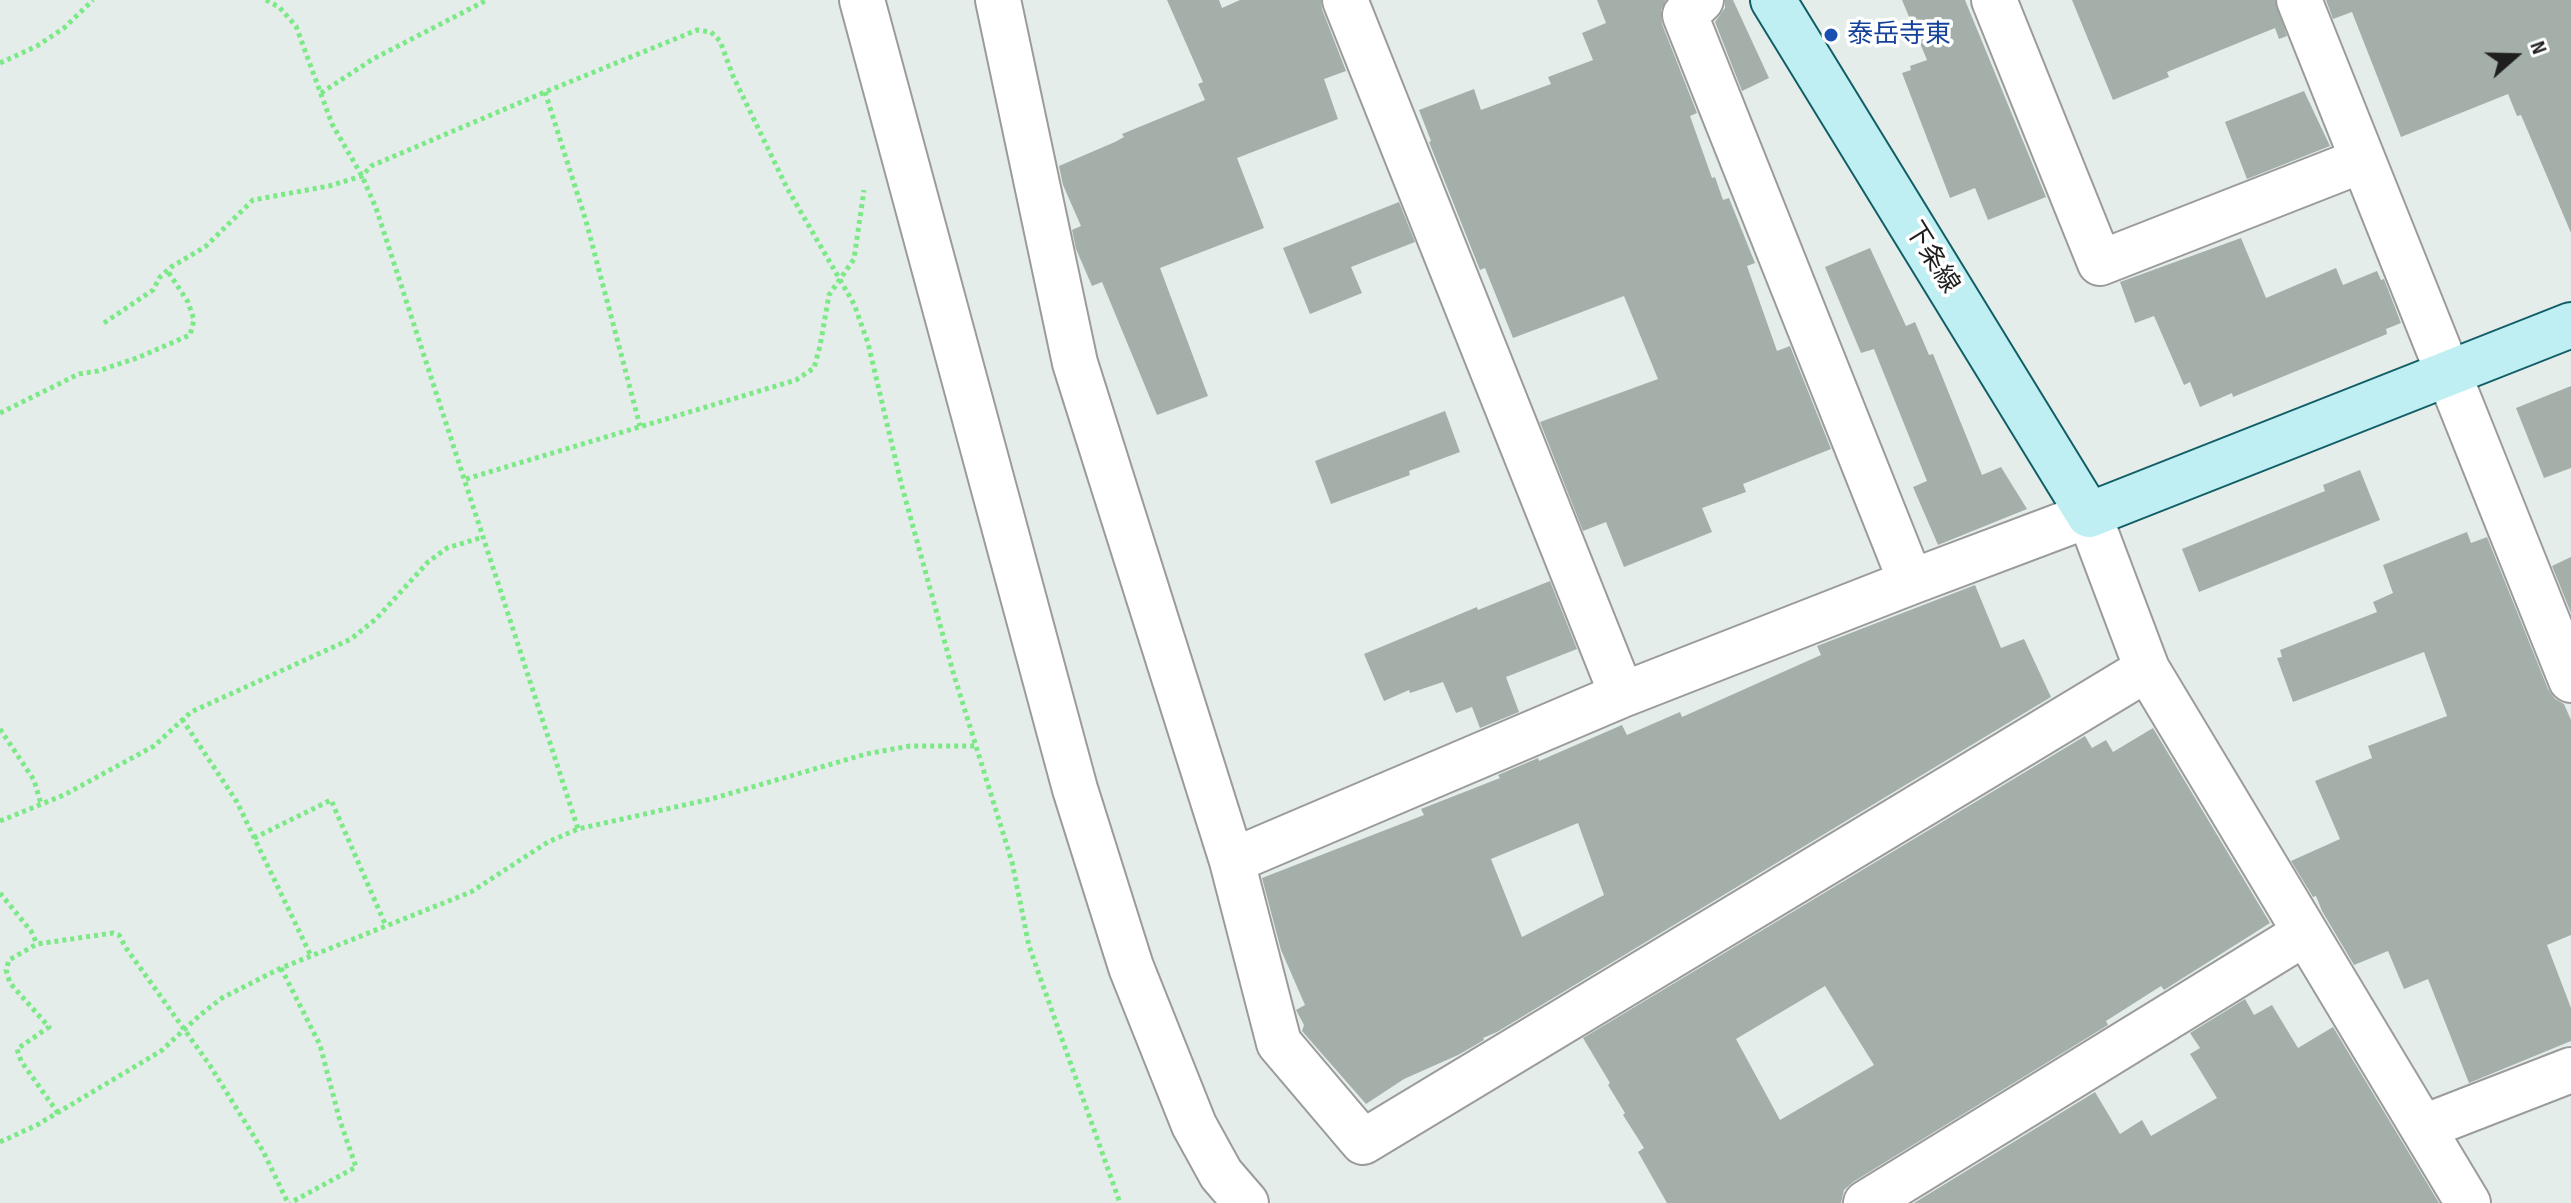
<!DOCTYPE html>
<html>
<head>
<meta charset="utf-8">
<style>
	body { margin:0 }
	#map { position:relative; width:2571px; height:1203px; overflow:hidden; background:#e5edeb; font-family:"Sofia Sans Condensed",sans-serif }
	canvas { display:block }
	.north { position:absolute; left:2475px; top:16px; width:80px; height:80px; -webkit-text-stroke:6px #fff; paint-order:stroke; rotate:70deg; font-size:22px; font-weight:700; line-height:32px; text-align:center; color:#1e1e1e }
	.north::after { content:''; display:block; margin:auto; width:28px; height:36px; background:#1e1e1e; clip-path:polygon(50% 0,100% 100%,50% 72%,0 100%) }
</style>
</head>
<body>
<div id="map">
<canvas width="2571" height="1203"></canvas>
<div class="north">N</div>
</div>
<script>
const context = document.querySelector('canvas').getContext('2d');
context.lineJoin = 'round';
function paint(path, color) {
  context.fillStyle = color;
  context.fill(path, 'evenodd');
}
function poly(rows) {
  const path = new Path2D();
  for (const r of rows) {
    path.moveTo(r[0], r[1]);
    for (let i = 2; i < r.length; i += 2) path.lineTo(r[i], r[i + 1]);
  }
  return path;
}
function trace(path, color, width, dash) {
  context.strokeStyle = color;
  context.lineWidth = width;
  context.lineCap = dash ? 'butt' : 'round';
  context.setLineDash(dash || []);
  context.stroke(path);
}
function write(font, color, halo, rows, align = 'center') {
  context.font = font + ' "Sofia Sans Condensed","Noto Sans JP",sans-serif';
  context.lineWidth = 7;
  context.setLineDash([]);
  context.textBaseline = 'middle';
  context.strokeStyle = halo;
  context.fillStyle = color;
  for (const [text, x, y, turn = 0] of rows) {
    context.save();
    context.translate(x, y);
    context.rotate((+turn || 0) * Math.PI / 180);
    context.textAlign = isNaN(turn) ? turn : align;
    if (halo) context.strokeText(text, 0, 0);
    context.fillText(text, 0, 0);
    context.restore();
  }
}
paint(poly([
	[1167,0,1219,0,1222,8,1240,0,1321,0,1322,9,1346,71,1324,79,1338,119,1237,158,1264,228,1160,268,1208,396,1157,415,1102,282,1092,286,1076,249,1072,230,1081,226,1063,185,1059,166,1115,142,1124,137,1122,134,1205,100,1198,84,1203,82],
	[1597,0,1666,0,1661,10,1662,24,1697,113,1690,116,1712,178,1715,177,1723,200,1729,198,1755,263,1747,266,1777,351,1790,346,1831,449,1743,484,1746,492,1702,508,1712,532,1624,567,1606,522,1583,531,1540,422,1658,379,1624,296,1513,338,1485,268,1480,270,1429,142,1431,141,1419,110,1474,89,1481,110,1551,84,1548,77,1593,60,1582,33,1606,23],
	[1725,0,1733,0,1769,78,1742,91,1715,22,1725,8],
	[1902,0,1965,0,2046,197,1988,220,1975,188,1950,198,1902,73,1911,70,1910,66,1927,60],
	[2072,0,2275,0,2287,36,2279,39,2275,28,2167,72,2169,77,2113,100],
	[2326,0,2571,0,2571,233,2521,115,2517,116,2508,94,2401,137,2352,12,2333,19],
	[2304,91,2330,146,2247,179,2225,122],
	[1399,202,1415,242,1351,267,1362,293,1310,314,1283,248],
	[2241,238,2266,298,2336,268,2343,285,2377,271,2381,280,2384,279,2401,323,2386,329,2387,334,2233,397,2232,393,2200,407,2190,382,2184,385,2154,316,2135,323,2120,282],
	[1870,248,1906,326,1915,322,1929,355,1933,354,1982,475,2001,467,2027,509,1938,545,1913,487,1927,481,1882,369,1874,349,1861,353,1825,267],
	[2571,386,2571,468,2544,478,2516,408],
	[1445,411,1460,452,1409,471,1410,475,1331,504,1315,461],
	[2360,470,2380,520,2199,592,2182,549,2325,491,2323,485],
	[2467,532,2471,543,2487,537,2548,689,2555,699,2564,704,2571,720,2571,935,2547,945,2571,1008,2571,1041,2469,1083,2428,979,2404,989,2388,951,2354,965,2322,911,2316,896,2313,897,2291,861,2340,839,2315,781,2372,758,2368,746,2447,716,2424,652,2293,702,2277,658,2282,657,2280,650,2377,612,2373,602,2393,593,2383,565],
	[2571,557,2571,613,2552,566],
	[1550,581,1577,649,1506,677,1519,712,1480,728,1472,707,1456,713,1443,682,1410,693,1409,690,1384,701,1364,654,1477,607,1478,610],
	[1975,585,2001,648,2024,639,2051,697,1497,1032,1483,1038,1484,1040,1458,1055,1404,1079,1366,1104,1302,1031,1304,1025,1296,1010,1305,1005,1281,950,1262,878,1424,815,1421,809,1500,778,1498,775,1538,758,1539,761,1622,725,1627,735,1680,712,1682,717,1821,655,1817,646],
	[1578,823,1604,895,1522,937,1491,859],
	[2153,728,2270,923,2164,990,2161,986,2106,1021,2108,1025,1853,1182,1844,1190,1841,1203,1667,1203,1638,1152,1644,1148,1623,1115,1625,1113,1608,1085,1610,1083,1583,1038,2085,736,2092,748,2106,740,2113,752],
	[1825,986,1874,1065,1780,1120,1736,1039],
	[2245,999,2254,1015,2272,1005,2298,1048,2333,1027,2439,1203,1914,1203,2095,1092,2120,1134,2142,1120,2151,1136,2217,1098,2190,1054,2200,1048,2190,1033]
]), '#a4afa9');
const street = poly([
	[862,0,1075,789,1131,967,1194,1125,1221,1174,1246,1203],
	[998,0,1075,363,1232,861,1279,1043,1363,1142,2147,669],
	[1345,0,1622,695],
	[1701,0,1685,15,1911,582],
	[1994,0,2100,263,2363,160],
	[2299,0,2571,680],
	[1232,861,1622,695,1911,582,2089,515,2147,669,2468,1203],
	[2424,1127,2571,1070],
	[1866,1203,2305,933]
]);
const secondary = poly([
	[1773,0,2089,515,2571,325]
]);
trace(street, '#9b9b9b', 48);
trace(secondary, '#125e67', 48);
trace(poly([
	[266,0,279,7,296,26,332,124,362,176,376,208,578,829],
	[0,63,37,46,64,28,93,0],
	[545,92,586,221,640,426],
	[321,93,373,59,487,0],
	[104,323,153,290,160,277,171,267,205,247,253,200,329,186,362,176,371,166,545,92,697,30,711,32,720,41,733,76,787,188,854,304,868,343,901,483,953,672,1012,862,1029,946,1120,1203],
	[0,413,79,374,98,371,137,358,190,335,194,320,188,302,167,270],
	[466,479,796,380,814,368,820,346,829,295,854,259,864,190],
	[182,719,237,802,311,956],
	[0,729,34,780,41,804],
	[0,821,64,795,154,746,191,712,351,639,376,619,428,562,447,548,483,537],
	[254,838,331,800,386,926],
	[0,893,31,931,37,944],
	[281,968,320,1045,340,1121,356,1167,290,1203],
	[58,1113,21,1061,17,1049,49,1027,10,983,6,970,9,960,37,944,113,933,119,935,126,948,209,1064,263,1151,288,1203],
	[0,1142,37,1125,161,1051,200,1015,222,998,281,968,471,892,548,842,578,829,711,799,866,754,910,746,976,746]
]), '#7be986', 5, [4, 4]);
trace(street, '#fff', 44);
trace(secondary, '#bfeff2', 44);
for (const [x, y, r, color] of [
	[1831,35,8,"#1a4fb4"]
]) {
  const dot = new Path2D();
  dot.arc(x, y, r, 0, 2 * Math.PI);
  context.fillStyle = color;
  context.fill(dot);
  trace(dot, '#fff', 3);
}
write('26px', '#164399', '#fff', [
	["泰岳寺東",1847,35]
], 'left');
write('26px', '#1e1e1e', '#fff', [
	["下条線",1931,258,58]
]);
</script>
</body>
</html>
